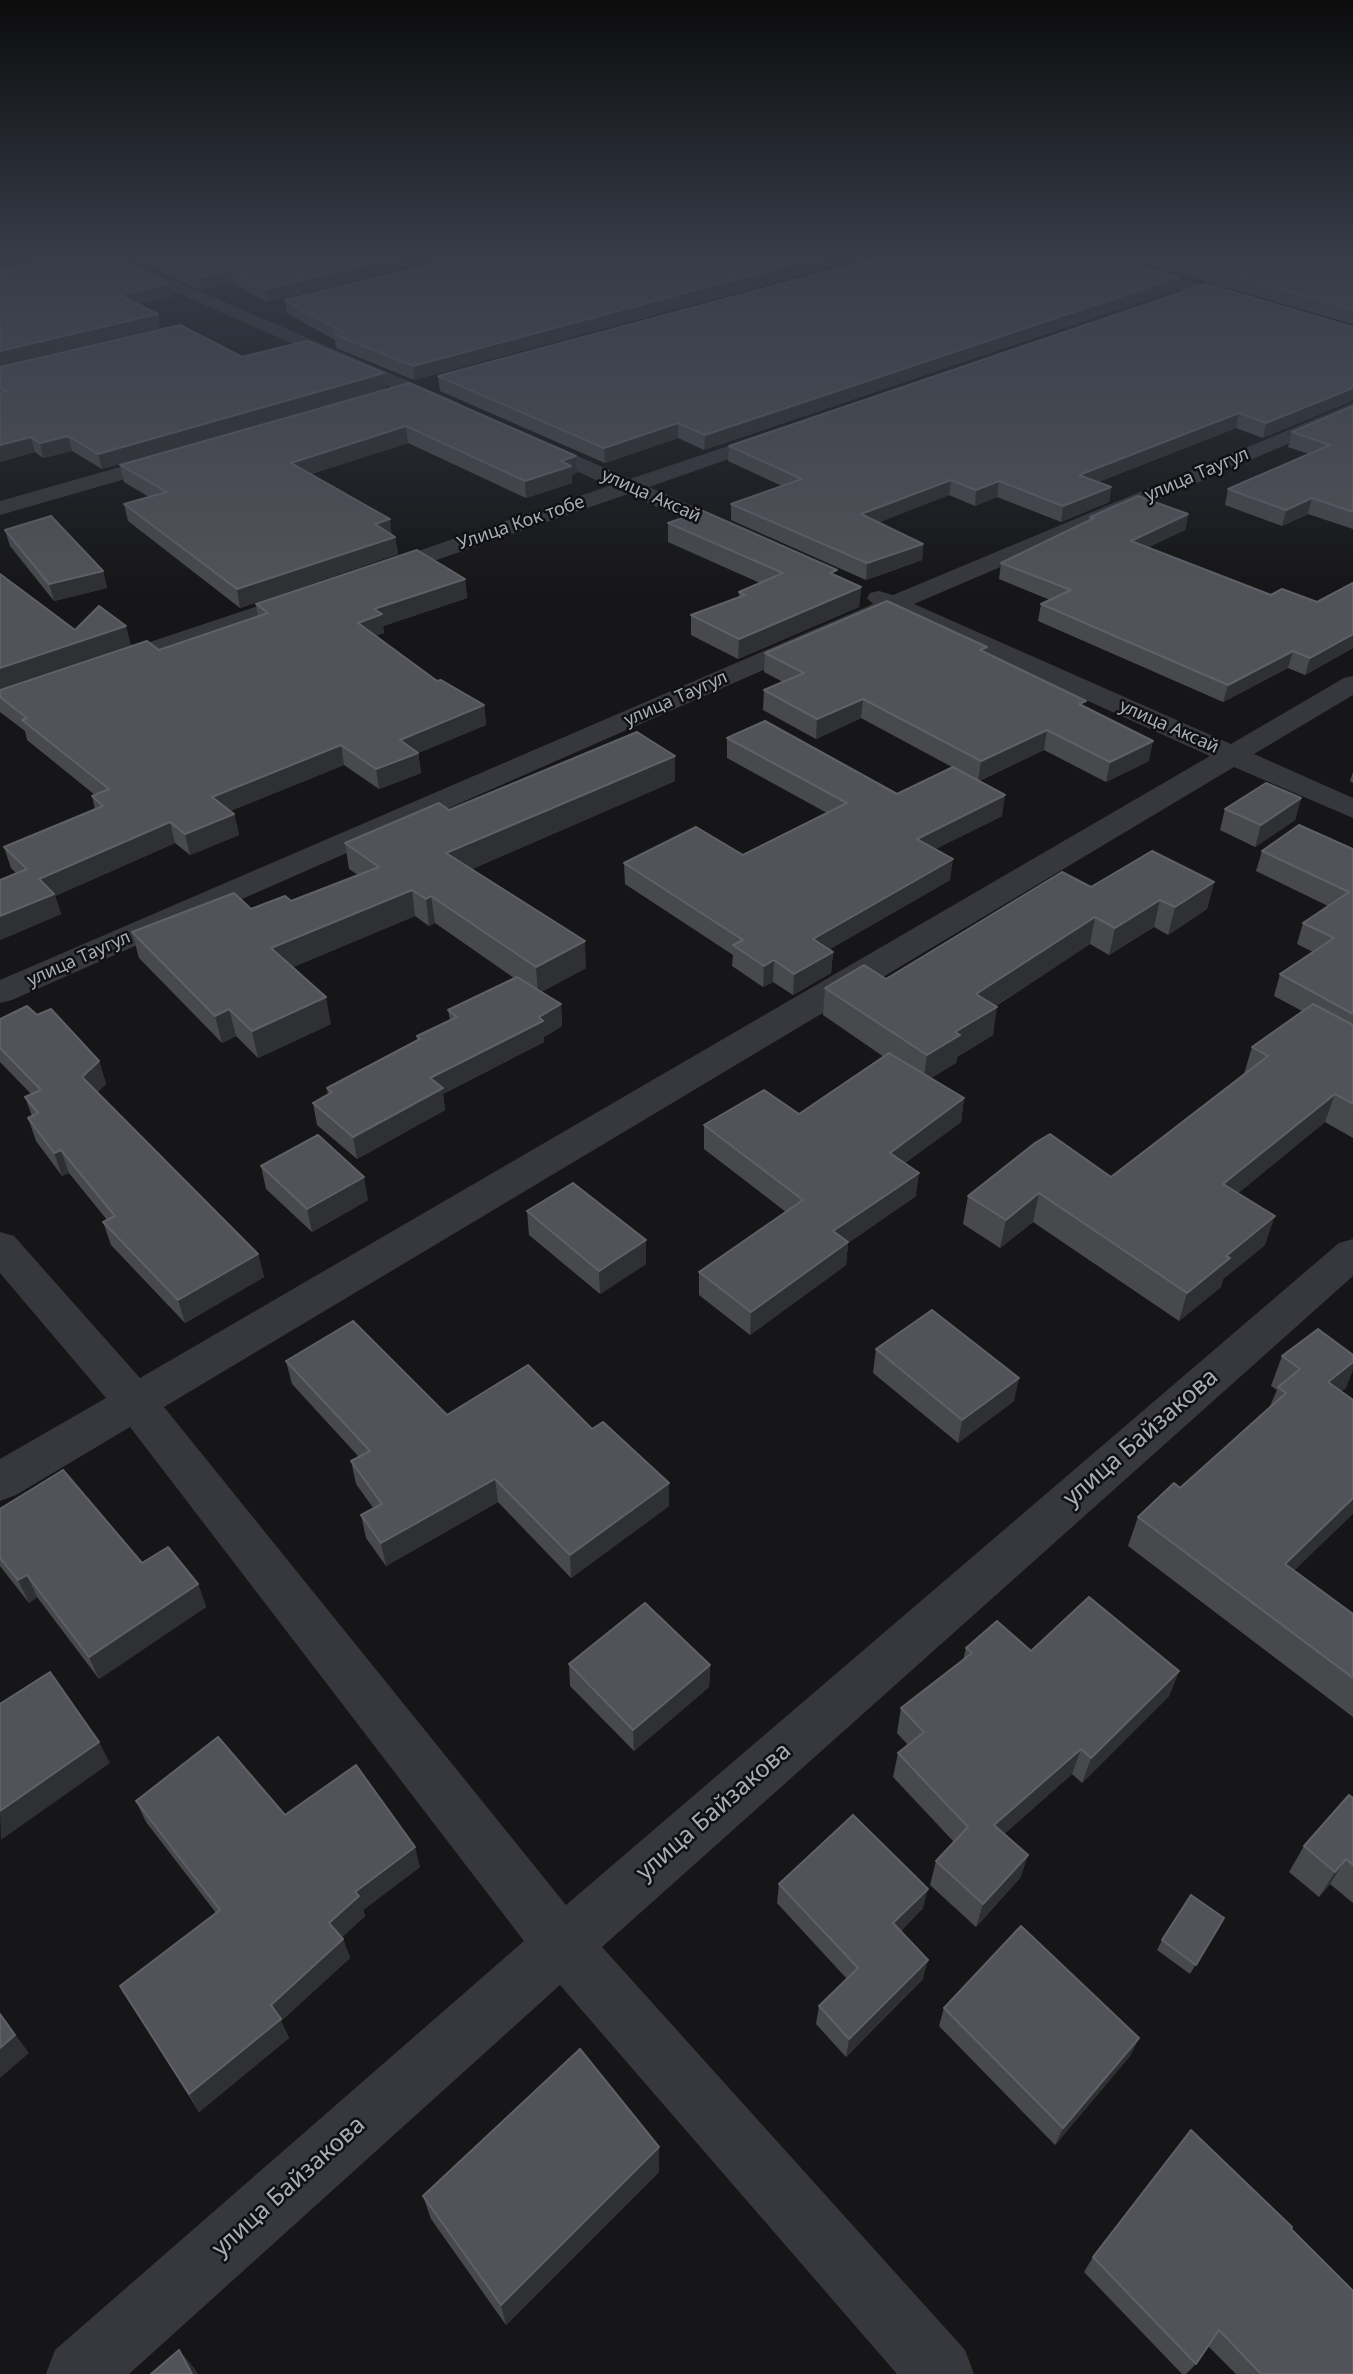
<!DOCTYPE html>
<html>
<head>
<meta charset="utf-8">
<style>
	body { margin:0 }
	canvas { display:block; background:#161618 }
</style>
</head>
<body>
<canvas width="1353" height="2374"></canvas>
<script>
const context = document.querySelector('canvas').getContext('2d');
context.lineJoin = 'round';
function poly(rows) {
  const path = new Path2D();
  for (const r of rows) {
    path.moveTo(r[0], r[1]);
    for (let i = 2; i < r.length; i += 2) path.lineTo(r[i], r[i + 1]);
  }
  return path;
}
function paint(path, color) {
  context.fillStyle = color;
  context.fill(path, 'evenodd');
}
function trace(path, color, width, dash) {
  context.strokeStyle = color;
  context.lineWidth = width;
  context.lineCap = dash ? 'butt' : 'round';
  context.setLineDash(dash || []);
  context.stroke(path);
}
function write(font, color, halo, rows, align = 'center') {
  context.font = font + ' "Noto Sans",sans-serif';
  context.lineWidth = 5;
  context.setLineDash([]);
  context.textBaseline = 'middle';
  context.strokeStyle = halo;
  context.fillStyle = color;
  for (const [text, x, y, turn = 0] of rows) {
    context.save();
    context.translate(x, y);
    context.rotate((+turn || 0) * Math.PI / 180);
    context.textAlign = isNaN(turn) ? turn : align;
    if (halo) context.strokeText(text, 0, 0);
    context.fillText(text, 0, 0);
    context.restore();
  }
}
paint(poly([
	[94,256,117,256,457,402,460,406,457,410,450,412,443,410,94,256],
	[1078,256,1105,256,1251,299,1254,303,1245,308,1239,307,1080,260,1078,256],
	[1353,403,1353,416,914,604,1231,744,1344,678,1353,676,1353,695,1254,754,1353,798,1353,818,1234,767,164,1407,566,1905,1339,1243,1353,1239,1353,1276,602,1947,965,2350,974,2374,897,2374,560,1985,129,2374,46,2374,55,2350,524,1941,130,1427,16,1495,0,1501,0,1459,106,1398,0,1273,0,1232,14,1236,140,1378,1210,756,893,613,12,1000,0,1003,0,980,873,604,867,598,870,593,879,591,893,595,1353,403],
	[776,430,783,432,786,436,783,440,649,487,749,531,753,536,749,541,733,541,628,494,384,578,376,580,368,578,364,573,368,568,609,486,520,445,517,441,520,437,534,437,630,479,776,430],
	[173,452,181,453,184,458,181,463,0,515,0,501,173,452],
	[306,590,315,592,318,597,315,602,117,671,108,673,99,671,95,665,99,659,306,590]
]), '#37383d');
paint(poly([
	[124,256,454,256,266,302,232,283,200,290],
	[466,256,871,256,414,380,336,348,335,340,287,313,285,300],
	[1116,256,1353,256,1353,324],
	[1176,290,704,450,678,438,605,463,440,391,438,376],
	[1353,327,1263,438,1236,428,1098,482,1111,487,1109,502,1061,522,997,497,975,506,949,495,879,522,923,544,922,560,866,580,731,520,731,504,782,486,728,461,729,446],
	[242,357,384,373,386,388,102,469,72,451,43,458,35,452,0,462,0,367],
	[409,383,576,456,577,473,572,475,572,483,526,498,408,443,311,474,395,537,398,554,240,608,128,521,124,504,149,497,124,482,120,465],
	[1353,406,1353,529,1308,514,1282,526,1225,505,1228,489,1309,454,1288,447,1292,432],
	[1188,514,1185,530,1148,547,1271,595,1317,602,1353,583,1353,648,1305,675,1288,668,1223,702,1038,621,1041,604,1050,600,999,579,1001,563,1089,521,1090,517],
	[668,523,837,576,861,587,859,607,738,659,691,635,691,615,739,597,739,592,760,583,668,542],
	[5,530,103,571,107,588,54,601,10,546],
	[465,579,467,598,383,626,384,633,375,636,437,681,484,705,486,725,418,753,421,773,379,789,344,765,230,811,234,814,239,835,190,855,175,843,55,896,61,914,0,940,0,880,16,873,11,868,4,847,95,809,92,796,95,795,27,740,25,731,0,712,0,690,159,650,258,616,256,604],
	[765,653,986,653,1085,706,1149,761,1106,782,1044,750,979,781,1002,816,935,849,950,880,830,949,833,952,831,973,793,995,773,982,763,987,732,966,733,955,625,884,624,863,743,855,827,813,727,758,727,738,897,794,952,767,861,718,816,739,763,710,764,690,783,682,764,672],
	[1353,772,1353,783,1350,781],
	[675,781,472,869,586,968,541,992,561,1004,562,1026,544,1037,544,1042,443,1094,445,1110,357,1159,317,1125,313,1103,328,1095,327,1088,417,1040,417,1036,450,1020,448,1010,514,978,435,923,429,926,415,916,293,967,331,1024,258,1058,236,1036,222,1043,139,958,132,932,291,901,358,875,349,869,345,843,449,810],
	[1301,798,1295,820,1255,847,1220,830,1225,809],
	[1353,849,1353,1138,1325,1122,1237,1194,1265,1245,1223,1279,1221,1287,1179,1321,1033,1222,1000,1248,963,1224,968,1196,1111,1177,1244,1074,1252,1047,1302,1011,1274,996,1280,974,1313,952,1297,944,1303,923,1328,906,1256,871,1262,851],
	[1214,882,1207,909,1168,935,1154,927,1109,955,1090,944,996,1006,993,1035,957,1057,956,1063,931,1078,964,1098,961,1122,905,1163,916,1196,848,1243,846,1265,750,1335,699,1295,699,1272,786,1212,704,1149,704,1125,799,1114,884,1057,823,1015,825,988,886,979,1091,887],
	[37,1015,99,1061,106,1084,97,1092,258,1254,264,1277,185,1323,111,1245,103,1222,107,1220,69,1173,62,1176,36,1141,28,1118,32,1116,25,1097,31,1094,0,1062,0,1019],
	[261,1166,368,1200,312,1232,266,1189],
	[527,1211,646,1264,600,1294,529,1235],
	[876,1349,1014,1401,958,1443,873,1373],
	[1282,1356,1346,1388,1341,1391,1294,1571,1353,1614,1353,1717,1128,1546,1138,1517,1180,1488,1270,1406,1277,1390,1271,1386],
	[286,1361,447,1415,669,1506,571,1578,498,1502,386,1566,366,1538,361,1515,374,1509,356,1484,351,1461,359,1457,292,1384],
	[0,1509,198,1584,206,1607,99,1679,37,1597,29,1603,0,1566],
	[966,1648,1031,1651,1179,1671,1169,1696,1082,1783,1072,1774,1004,1834,1028,1855,1020,1878,976,1927,930,1885,936,1861,954,1842,893,1777,898,1753,908,1745,897,1733,901,1708,963,1660],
	[569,1664,710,1665,709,1687,634,1751,570,1686],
	[1353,1798,1353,1903,1330,1884,1319,1897,1289,1872,1304,1846],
	[136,1801,285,1815,420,1867,363,1910,365,1916,342,1937,343,1939,350,1958,281,2021,289,2038,199,2112,120,1986,216,1913,146,1822],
	[779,1884,923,1908,901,1931,923,1979,846,2057,816,2024,819,2006,847,1979,777,1903],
	[1224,1918,1190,1974,1157,1950,1162,1940],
	[944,2008,1139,2038,1130,2056,1055,2145,939,2026],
	[659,2147,659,2172,506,2325,431,2219,423,2196],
	[1291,2229,1353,2374,1236,2374,1208,2346,1196,2364,1186,2374,1182,2374,1084,2272,1093,2257]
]), '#47494d');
paint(poly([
	[0,256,54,256,0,268],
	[399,256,454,256,266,302,264,289],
	[823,256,871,256,414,380,413,366],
	[230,270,232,283,200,290,198,277],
	[1179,277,1176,290,704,450,705,435],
	[169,283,172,297,122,308,119,295],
	[158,314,160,328,0,366,0,351],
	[384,373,386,388,102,469,98,454],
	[1353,388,1353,401,1263,438,1266,423],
	[1239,413,1236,428,1076,490,1079,475],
	[678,423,678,438,605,463,604,448],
	[406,426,408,443,293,480,291,463],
	[68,436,72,451,43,458,40,443],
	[31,437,35,452,0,462,0,445],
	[576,456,577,473,572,475,572,483,526,498,525,481,561,461],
	[951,480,949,495,860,530,861,514],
	[999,481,997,497,975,506,976,490],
	[1111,487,1109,502,1061,522,1063,506],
	[1312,498,1308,514,1282,526,1286,510],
	[1188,514,1185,530,1128,557,1131,541],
	[390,519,392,537,375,524],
	[395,537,398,554,240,608,237,589],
	[923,544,922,560,866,580,867,563],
	[103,571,107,588,54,601,49,584],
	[465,579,467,598,383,626,384,633,360,642,358,623,374,609],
	[861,587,859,607,738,659,739,639],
	[126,626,131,645,0,689,0,668],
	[1353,634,1353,648,1305,675,1310,658],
	[1293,651,1288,668,1223,702,1228,685],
	[863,699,861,718,816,739,817,719],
	[484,705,486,725,418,753,421,773,379,789,376,769,400,740],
	[1047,730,1044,750,978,781,981,761],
	[1153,741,1149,761,1106,782,1110,762],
	[341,745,344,765,216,817,212,797],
	[675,756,675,781,449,879,446,853],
	[1005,795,1002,816,914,860,917,839],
	[1301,798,1295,820,1255,847,1261,825],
	[234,814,239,835,190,855,185,834],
	[170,822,175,843,55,896,61,914,0,940,0,916,39,879],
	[953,859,950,880,811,960,813,939],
	[1214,882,1207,909,1168,935,1175,907],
	[412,890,415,916,277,974,271,948],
	[431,896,435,923,429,926,426,899],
	[1160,900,1154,927,1109,955,1115,928],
	[1095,917,1090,944,972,1021,976,994],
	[585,941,586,968,538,994,536,967],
	[833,952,831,973,793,995,794,974],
	[774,960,773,982,763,987,764,966],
	[326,997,331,1024,258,1058,252,1031],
	[561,1004,562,1026,544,1037,544,1042,443,1094,445,1110,357,1159,353,1137,430,1078],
	[997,1007,993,1035,957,1057,956,1063,923,1083,927,1055,955,1032],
	[229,1009,236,1036,222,1043,215,1016],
	[99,1061,106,1084,90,1100,82,1077],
	[1335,1094,1325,1122,1214,1213,1223,1184],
	[964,1098,961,1122,887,1176,890,1153],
	[61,1150,69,1173,62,1176,54,1153],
	[919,1173,916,1196,848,1243,846,1265,750,1335,751,1312,833,1231],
	[364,1177,368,1200,312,1232,307,1209],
	[1039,1193,1033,1222,1000,1248,1006,1220],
	[1275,1216,1265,1245,1223,1279,1221,1287,1179,1321,1187,1293,1226,1256],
	[646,1240,646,1264,600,1294,599,1271],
	[258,1254,264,1277,185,1323,178,1300],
	[1353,1362,1353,1370,1346,1388,1316,1411,1328,1382],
	[1019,1378,1014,1401,958,1443,962,1420],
	[495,1479,498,1502,386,1566,381,1543],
	[669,1483,669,1506,571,1578,570,1555],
	[1353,1498,1353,1514,1272,1592,1285,1564],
	[27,1575,37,1597,29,1603,18,1580],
	[198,1584,206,1607,99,1679,89,1657],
	[710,1665,709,1687,634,1751,633,1730],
	[1179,1671,1169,1696,1082,1783,1091,1758],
	[99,1742,110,1763,1,1840,0,1811],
	[1081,1749,1072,1774,987,1849,994,1825],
	[415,1847,420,1867,363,1910,365,1916,335,1943,329,1923,355,1892],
	[1028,1855,1020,1878,976,1927,983,1904],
	[1346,1859,1330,1884,1319,1897,1335,1872],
	[928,1889,923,1908,889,1943,893,1923],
	[343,1939,350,1958,281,2021,289,2038,199,2112,189,2094,271,2005],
	[928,1960,923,1979,846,2057,849,2039],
	[0,2014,29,2053,0,2078],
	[1139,2038,1130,2056,1055,2145,1063,2128],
	[659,2147,659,2172,506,2325,501,2305],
	[179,2350,195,2369,198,2374,192,2374]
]), '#2f3033');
const building = poly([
	[63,256,109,256,169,283,119,295,158,314,0,351,0,270,63,256],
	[151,256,399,256,264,289,230,270,198,277,151,256],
	[466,256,823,256,413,366,334,334,343,332,285,300,466,256],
	[885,256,1105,256,1179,277,705,435,678,423,604,448,438,376,885,256],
	[1164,256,1353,256,1353,310,1164,256],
	[1206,284,1353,327,1353,388,1266,423,1239,413,1079,475,1111,487,1063,506,999,481,976,490,951,480,861,514,923,544,867,563,731,504,802,479,729,446,1206,284],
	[180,325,242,357,307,341,384,373,98,454,68,436,40,443,31,437,0,445,0,393,7,391,0,387,0,367,180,325],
	[409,383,576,456,561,461,571,466,525,481,406,426,291,463,390,519,375,524,395,537,237,589,124,504,167,492,120,465,409,383],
	[1353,406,1353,512,1312,498,1286,510,1228,489,1330,445,1292,432,1353,406],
	[1138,496,1188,514,1131,541,1271,595,1282,589,1317,602,1353,583,1353,634,1310,658,1293,651,1228,685,1041,604,1071,590,1001,563,1094,518,1090,517,1138,496],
	[703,511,837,570,830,573,861,587,739,639,691,615,745,595,739,592,783,573,668,523,703,511],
	[51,516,103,571,49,584,5,530,51,516],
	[417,550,465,579,374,609,382,614,358,623,437,681,441,680,484,705,400,740,418,753,376,769,341,745,212,797,234,814,185,834,170,822,39,879,54,894,0,916,0,880,27,869,4,847,103,806,92,796,109,789,22,720,27,718,0,697,0,690,147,641,159,650,268,613,256,604,417,550],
	[0,574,75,630,99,606,126,626,0,668,0,574],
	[887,601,987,647,980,650,1086,701,1079,704,1153,741,1110,762,1047,730,981,761,863,699,817,719,764,690,804,673,765,653,887,601],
	[765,721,897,794,953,767,1005,795,917,839,953,859,813,939,833,952,794,974,774,960,764,966,733,945,743,940,624,863,696,827,743,855,847,803,727,738,765,721],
	[637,732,675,756,446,853,585,941,536,967,431,896,426,899,412,890,271,948,326,997,252,1031,229,1009,215,1016,132,932,234,893,251,909,285,896,291,901,379,867,345,843,439,803,449,810,637,732],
	[1266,783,1301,798,1261,825,1225,809,1266,783],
	[1299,825,1353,849,1353,1014,1280,974,1334,938,1303,923,1349,892,1262,851,1299,825],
	[1152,851,1214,882,1175,907,1160,900,1115,928,1095,917,976,994,997,1007,955,1032,960,1035,927,1055,825,988,864,965,886,979,1062,872,1091,887,1152,851],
	[517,977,561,1004,539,1017,543,1021,430,1078,443,1088,353,1137,313,1103,332,1092,327,1088,420,1039,417,1036,457,1017,448,1010,517,977],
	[1313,1004,1353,1025,1353,1104,1335,1094,1223,1184,1275,1216,1226,1256,1230,1258,1187,1293,1039,1193,1006,1220,968,1196,1035,1143,1050,1134,1111,1177,1268,1056,1252,1047,1313,1004],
	[27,1006,37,1015,51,1009,99,1061,82,1077,258,1254,178,1300,103,1222,115,1216,61,1150,54,1153,28,1118,38,1113,25,1097,41,1090,0,1048,0,1019,27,1006],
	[889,1053,964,1098,890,1153,919,1173,833,1231,848,1242,751,1312,699,1272,803,1200,704,1125,764,1090,799,1114,889,1053],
	[318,1135,364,1177,307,1209,261,1166,318,1135],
	[573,1183,646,1240,599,1271,527,1211,573,1183],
	[932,1310,1019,1378,962,1420,876,1349,932,1310],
	[353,1321,447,1415,528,1365,592,1429,603,1422,669,1483,570,1555,495,1479,381,1543,361,1515,382,1504,351,1461,370,1451,286,1361,353,1321],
	[1318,1329,1353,1355,1353,1362,1328,1382,1353,1400,1353,1498,1285,1564,1353,1614,1353,1678,1138,1517,1174,1483,1180,1488,1286,1393,1278,1387,1300,1369,1282,1356,1318,1329],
	[63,1470,142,1563,168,1547,198,1584,89,1657,27,1575,18,1580,0,1558,0,1509,63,1470],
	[1089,1597,1179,1671,1091,1758,1081,1749,994,1825,1028,1855,983,1904,936,1861,968,1827,898,1753,924,1732,901,1708,972,1653,966,1648,997,1621,1031,1651,1089,1597],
	[645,1603,710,1665,633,1730,569,1664,645,1603],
	[50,1672,99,1742,0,1811,0,1704,50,1672],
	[218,1737,285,1815,356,1765,415,1847,355,1892,359,1896,329,1923,343,1939,271,2005,281,2019,189,2094,120,1986,220,1910,136,1801,218,1737],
	[1349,1795,1353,1798,1353,1865,1346,1859,1335,1872,1304,1846,1349,1795],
	[853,1815,928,1889,893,1923,928,1960,849,2039,819,2006,858,1968,779,1884,853,1815],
	[1191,1895,1224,1918,1196,1965,1162,1940,1191,1895],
	[1021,1926,1139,2038,1063,2128,944,2008,1021,1926],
	[0,2014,15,2035,0,2048,0,2014],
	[580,2049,659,2147,501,2305,423,2196,580,2049],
	[1191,2130,1292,2227,1291,2229,1353,2291,1353,2374,1261,2374,1219,2330,1196,2364,1093,2257,1191,2130],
	[179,2350,192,2374,151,2374,179,2350]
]);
paint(building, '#525359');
trace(building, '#5f6168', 2);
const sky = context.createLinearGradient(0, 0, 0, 589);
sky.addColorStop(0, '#0c0c0d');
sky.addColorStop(0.43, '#363c48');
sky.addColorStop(1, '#363c4800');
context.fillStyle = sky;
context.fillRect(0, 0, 1353, 589);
write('18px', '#a8adb8', '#111113', [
	["улица Таугул",1197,475,-23],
	["улица Аксай",651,496,24],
	["Улица Кок тобе",521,523,-19],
	["улица Таугул",676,699,-24],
	["улица Аксай",1169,727,24],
	["улица Таугул",79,959,-24]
]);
write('24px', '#a8adb8', '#111113', [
	["улица Байзакова",1141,1438,-41],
	["улица Байзакова",714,1812,-41],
	["улица Байзакова",289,2187,-42]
]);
</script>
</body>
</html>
